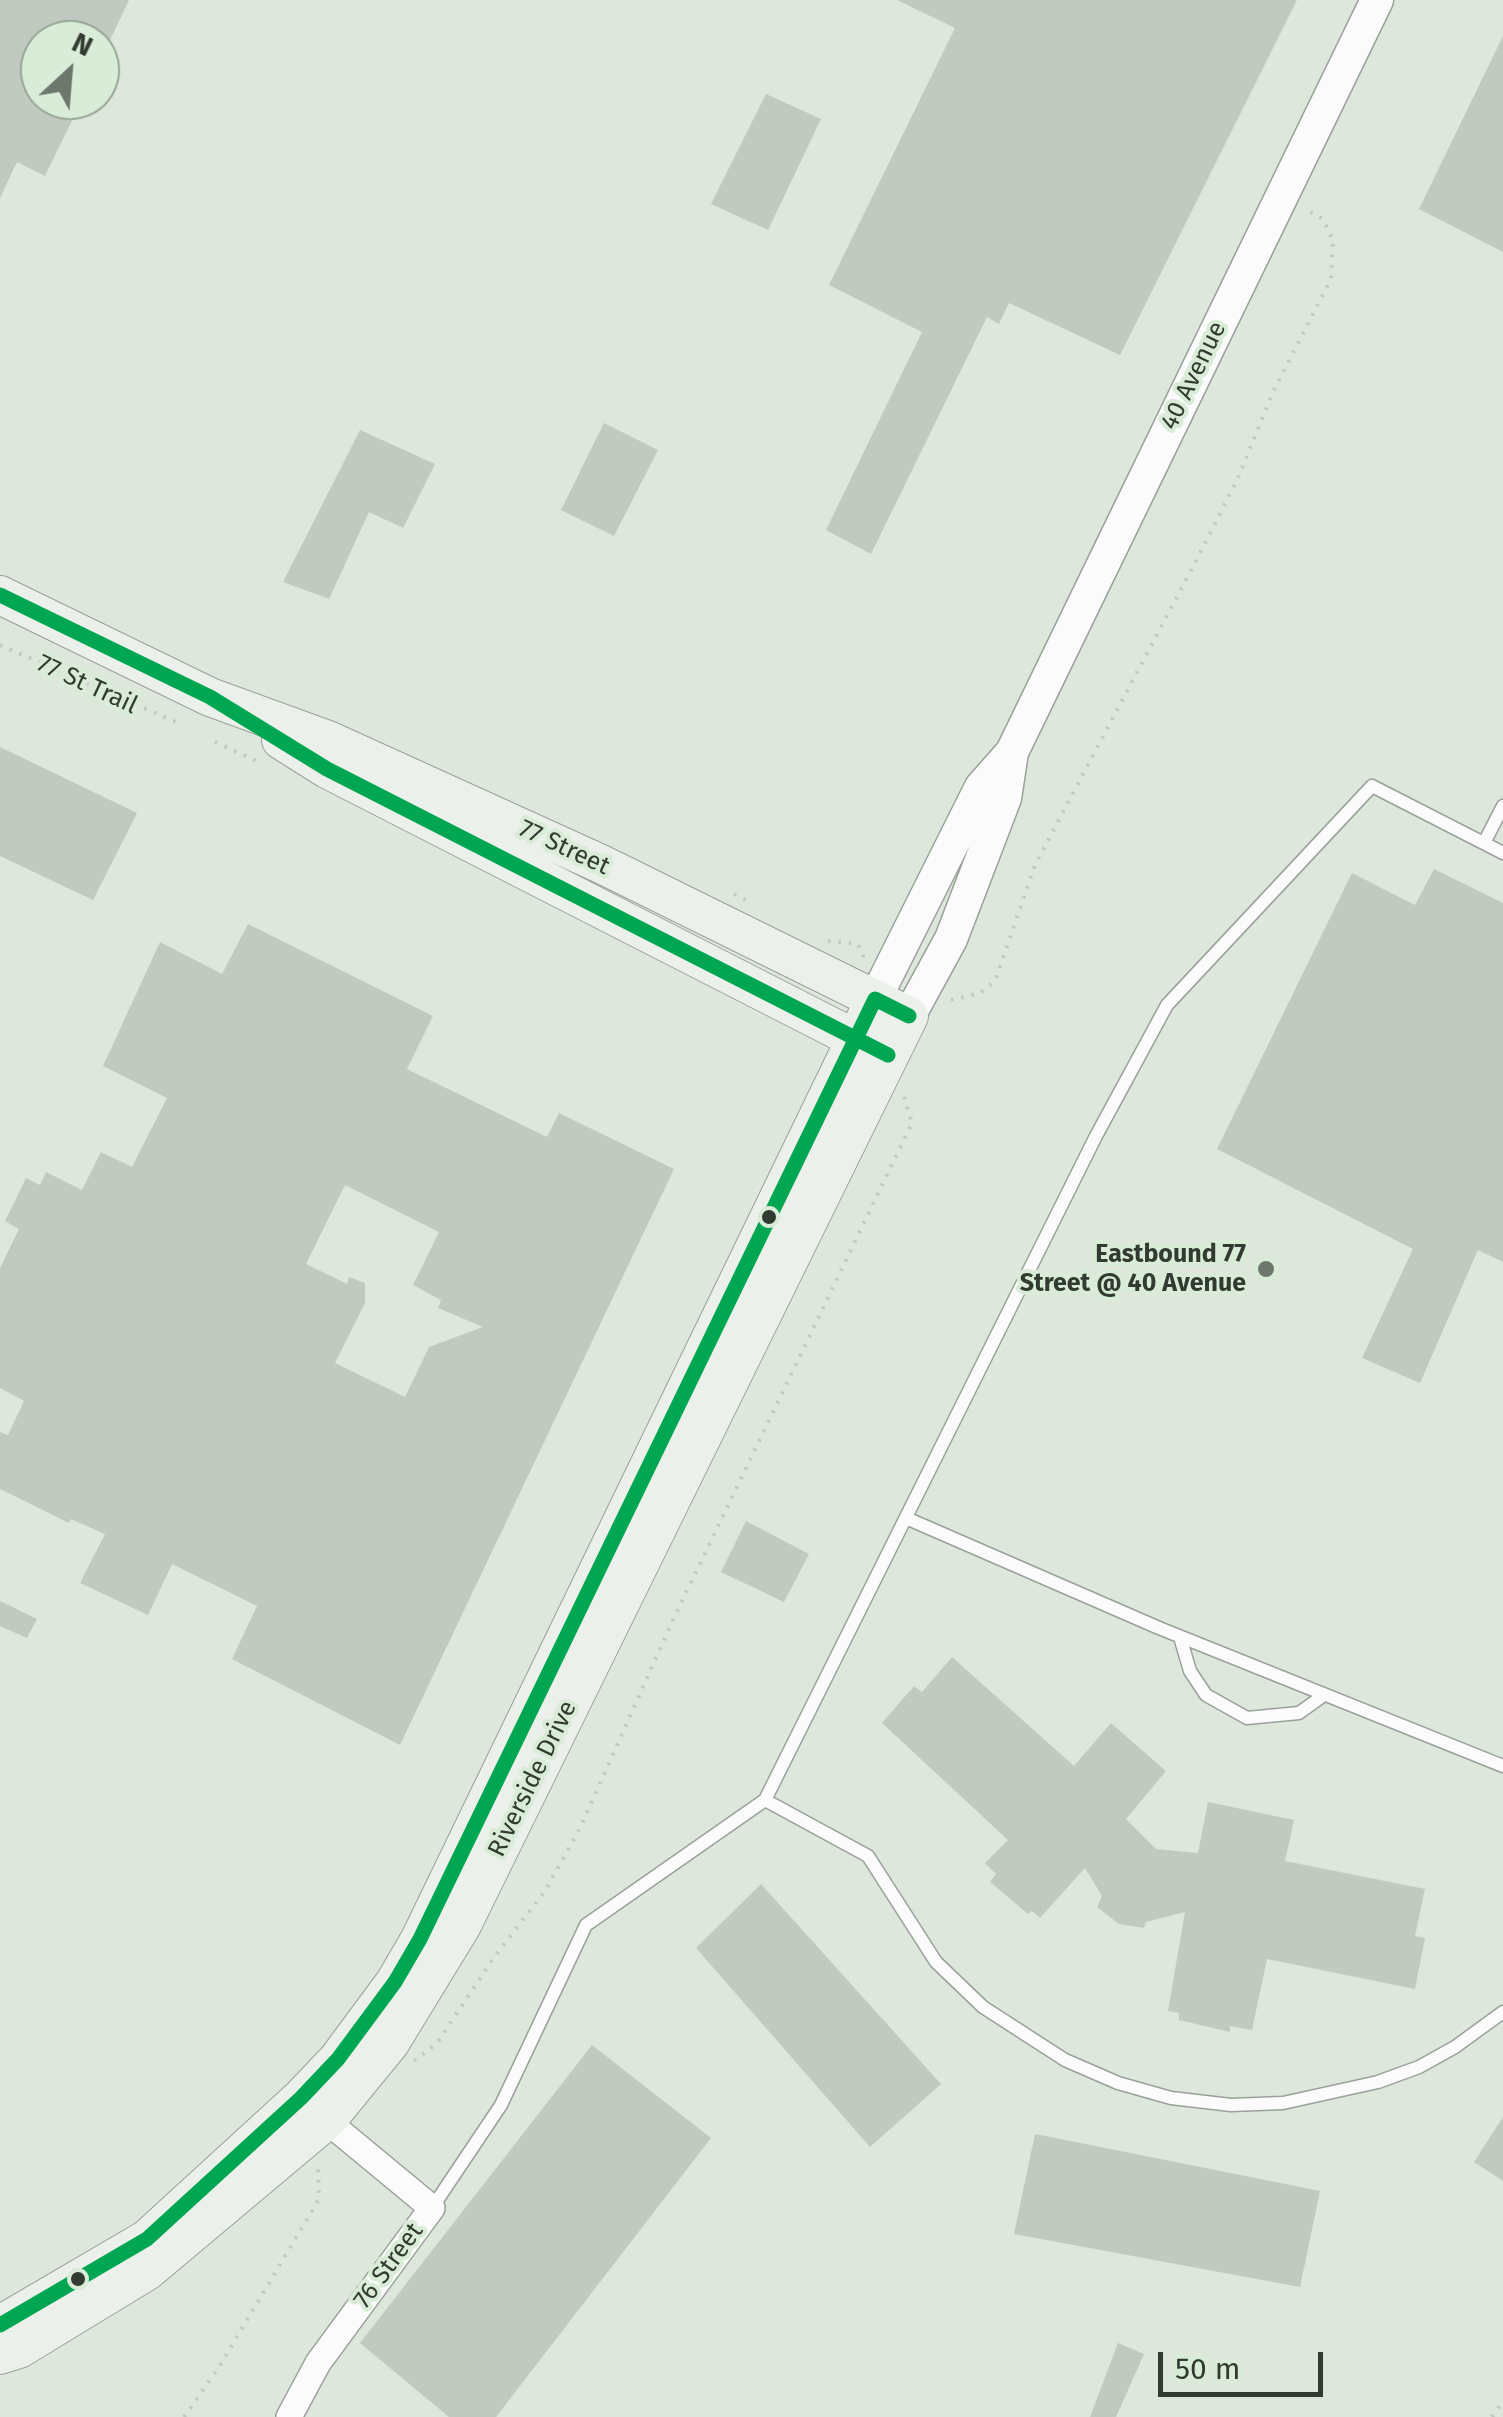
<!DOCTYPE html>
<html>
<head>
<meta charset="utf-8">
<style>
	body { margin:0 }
	#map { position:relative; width:1503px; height:2417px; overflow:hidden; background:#dde7dc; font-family:"Fira Sans",sans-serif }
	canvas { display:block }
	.north { position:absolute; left:20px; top:20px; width:100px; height:100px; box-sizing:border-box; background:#d9ecd7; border:2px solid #96a595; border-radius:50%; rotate:26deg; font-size:28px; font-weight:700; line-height:40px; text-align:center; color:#323a32 }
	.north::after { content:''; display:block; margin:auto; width:35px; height:45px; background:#6e776e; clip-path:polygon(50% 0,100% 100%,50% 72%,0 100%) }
	.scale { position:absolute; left:1158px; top:2352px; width:165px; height:45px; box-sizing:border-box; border:5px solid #323a32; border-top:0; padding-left:12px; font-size:30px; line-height:35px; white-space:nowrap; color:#323a32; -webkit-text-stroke:8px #d9ecd7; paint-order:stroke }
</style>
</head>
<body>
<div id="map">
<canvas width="1503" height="2417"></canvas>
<div class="north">N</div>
<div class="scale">50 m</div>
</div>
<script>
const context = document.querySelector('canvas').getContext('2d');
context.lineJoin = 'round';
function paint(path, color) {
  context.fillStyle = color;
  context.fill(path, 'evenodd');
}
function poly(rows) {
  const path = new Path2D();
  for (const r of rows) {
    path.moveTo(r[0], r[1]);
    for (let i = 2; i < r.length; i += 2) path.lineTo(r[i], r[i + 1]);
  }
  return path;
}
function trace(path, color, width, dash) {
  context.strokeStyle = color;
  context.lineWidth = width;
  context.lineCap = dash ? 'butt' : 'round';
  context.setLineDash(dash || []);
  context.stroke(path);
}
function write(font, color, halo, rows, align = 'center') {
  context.font = font + ' "Fira Sans",sans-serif';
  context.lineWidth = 8;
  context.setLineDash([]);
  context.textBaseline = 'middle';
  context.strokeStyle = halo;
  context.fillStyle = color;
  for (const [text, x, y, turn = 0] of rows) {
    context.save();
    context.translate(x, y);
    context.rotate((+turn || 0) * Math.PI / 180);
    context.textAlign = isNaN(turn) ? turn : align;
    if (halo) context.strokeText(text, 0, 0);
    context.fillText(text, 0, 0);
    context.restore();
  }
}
paint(poly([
	[0,0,129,0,110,40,40,40,40,100,82,100,45,176,17,162,0,198],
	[897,0,1297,0,1120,355,1009,303,999,324,987,317,871,554,826,530,922,332,829,285,955,28],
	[1503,36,1503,252,1419,209],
	[766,94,821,119,768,230,711,204],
	[604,423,658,450,614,536,561,510],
	[360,430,435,464,403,528,369,512,329,599,283,582],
	[0,747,137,813,93,900,0,856],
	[1434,869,1503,903,1503,1262,1478,1250,1420,1383,1362,1358,1413,1249,1217,1149,1352,873,1415,905],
	[248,924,433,1016,407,1069,547,1137,559,1113,674,1169,400,1745,232,1659,257,1606,172,1564,148,1615,80,1583,105,1534,71,1519,69,1523,0,1489,0,1432,8,1435,24,1401,0,1388,0,1268,19,1229,5,1221,26,1178,40,1185,46,1172,82,1190,101,1152,132,1167,167,1098,103,1066,160,942,222,974],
	[345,1185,439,1232,413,1285,441,1300,438,1308,483,1327,429,1347,405,1397,335,1363,365,1303,365,1283,349,1277,347,1284,306,1264],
	[746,1521,809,1554,784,1602,721,1572],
	[0,1601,37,1619,27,1638,0,1626],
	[952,1657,1074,1766,1111,1723,1166,1771,1126,1819,1156,1849,1198,1853,1208,1802,1294,1820,1285,1861,1425,1889,1415,1936,1425,1938,1415,1989,1267,1959,1252,2030,1230,2026,1230,2032,1179,2020,1179,2013,1168,2011,1185,1912,1146,1922,1144,1928,1119,1924,1097,1907,1102,1896,1085,1868,1040,1918,1032,1911,1028,1914,990,1882,996,1874,985,1863,1008,1840,882,1723,914,1686,922,1692],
	[761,1884,941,2084,870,2147,696,1948],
	[592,2045,711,2138,496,2417,449,2417,360,2343],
	[1503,2117,1503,2181,1474,2162],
	[1035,2134,1320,2191,1300,2287,1014,2234],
	[1118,2343,1144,2354,1116,2417,1090,2417]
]), '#c1cac0');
const service = poly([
	[1484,843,1503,806],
	[906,1518,1159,1628,1503,1766],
	[1180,1637,1190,1671,1206,1695,1247,1718,1299,1713,1324,1695],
	[765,1800,868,1856,936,1962,983,2007,1065,2060,1118,2083,1171,2098,1231,2105,1283,2103,1378,2082,1419,2067,1455,2047,1503,2012],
	[432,2208,501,2105,586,1925,765,1800,1096,1136,1167,1005,1372,786,1503,853]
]);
const minor = poly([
	[289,2417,318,2363,432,2208,316,2112]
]);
const tertiary = poly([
	[875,999,981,787,1012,752,1377,0],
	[909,1016,951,939,1005,798,1012,752]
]);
const secondary = poly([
	[0,595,210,697,328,740,601,864,909,1016,462,1925,390,2043,327,2120,147,2271,19,2349,0,2355],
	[281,740,327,769,875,1049],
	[0,2325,147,2239,301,2098,338,2059,395,1982,420,1939,875,999]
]);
trace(service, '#99a199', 15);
trace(minor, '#99a199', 28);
trace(tertiary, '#99a199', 35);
trace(secondary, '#99a199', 40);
trace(poly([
	[0,645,176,722],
	[215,742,261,763],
	[734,894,748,901],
	[828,941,858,944,864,958],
	[951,1000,980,993,995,981,1035,865,1197,559,1238,478,1273,392,1331,279,1333,240,1323,219,1306,210],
	[414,2061,437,2043,495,1956,545,1891,580,1828,673,1620,912,1123,904,1097],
	[184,2417,219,2367,319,2199,318,2166],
	[1492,2417,1503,2401]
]), '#c3c8c2', 4, [2.5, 8]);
trace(service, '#fafbfa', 12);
trace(minor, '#fafbfa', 25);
trace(tertiary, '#fafbfa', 32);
trace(secondary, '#ebf0eb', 38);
trace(poly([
	[0,595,210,697,327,769,888,1055],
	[0,2325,147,2239,301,2098,338,2059,395,1982,420,1939,875,999,909,1016]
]), '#00a651', 15);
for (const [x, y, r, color] of [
	[769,1217,9,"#323a32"],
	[1266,1269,10,"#6e776e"],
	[78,2279,9,"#323a32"]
]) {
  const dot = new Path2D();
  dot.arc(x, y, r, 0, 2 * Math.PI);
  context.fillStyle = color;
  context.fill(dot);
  trace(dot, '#d9ecd7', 4);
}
write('25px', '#323a32', '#d9ecd7', [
	["40 Avenue",1194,376,-64],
	["77 St Trail",87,685,25],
	["77 Street",564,848,25],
	["Riverside Drive",533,1779,-64],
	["76 Street",389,2266,-54]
]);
write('bold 25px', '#323a32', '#d9ecd7', [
	["Eastbound 77",1246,1255],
	["Street @ 40 Avenue",1246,1284]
], 'right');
</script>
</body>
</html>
